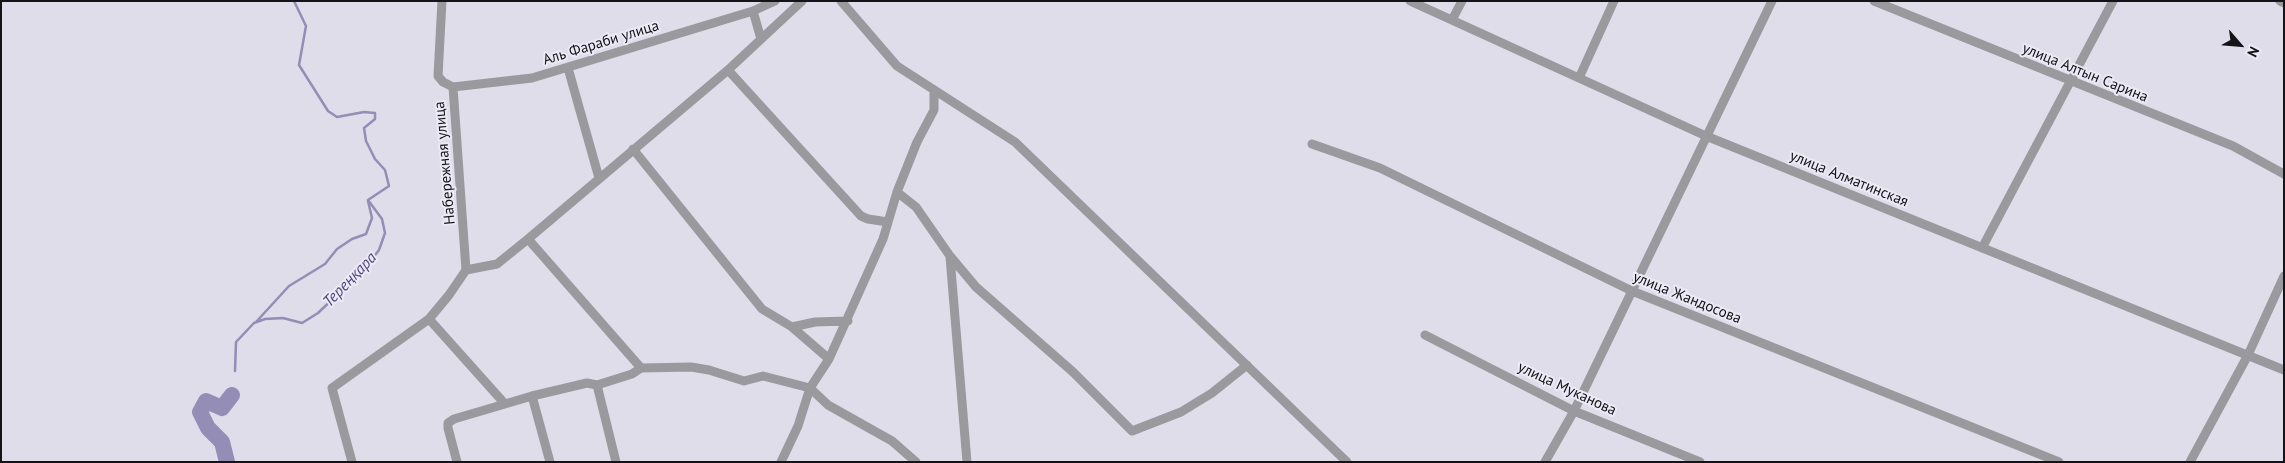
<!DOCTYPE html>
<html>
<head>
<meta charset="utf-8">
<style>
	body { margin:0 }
	#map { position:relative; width:2285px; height:463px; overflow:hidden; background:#dfdde9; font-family:"PT Sans",sans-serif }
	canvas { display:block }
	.frame { position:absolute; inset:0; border:2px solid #141317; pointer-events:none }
	.north { position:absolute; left:2215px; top:20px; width:50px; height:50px; -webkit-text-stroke:4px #eceaf6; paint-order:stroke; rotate:117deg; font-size:14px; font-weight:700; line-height:20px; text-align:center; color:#141317 }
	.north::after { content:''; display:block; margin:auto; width:18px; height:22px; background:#141317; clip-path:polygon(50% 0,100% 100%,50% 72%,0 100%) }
</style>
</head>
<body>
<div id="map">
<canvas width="2285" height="463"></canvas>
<div class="frame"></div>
<div class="north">N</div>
</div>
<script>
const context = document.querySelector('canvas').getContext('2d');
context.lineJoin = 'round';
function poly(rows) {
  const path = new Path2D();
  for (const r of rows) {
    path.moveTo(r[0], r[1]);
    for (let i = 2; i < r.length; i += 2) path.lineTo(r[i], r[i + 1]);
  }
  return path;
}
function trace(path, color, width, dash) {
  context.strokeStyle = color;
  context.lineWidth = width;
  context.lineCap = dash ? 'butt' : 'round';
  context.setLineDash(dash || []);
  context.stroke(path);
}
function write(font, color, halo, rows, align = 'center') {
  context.font = font + ' "PT Sans",sans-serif';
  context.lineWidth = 4;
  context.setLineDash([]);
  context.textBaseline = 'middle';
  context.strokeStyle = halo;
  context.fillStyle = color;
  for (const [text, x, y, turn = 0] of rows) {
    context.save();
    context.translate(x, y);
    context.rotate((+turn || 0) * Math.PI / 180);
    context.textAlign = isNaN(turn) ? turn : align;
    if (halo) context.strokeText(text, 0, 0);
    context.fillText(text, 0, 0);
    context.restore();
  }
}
trace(poly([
	[256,322,289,286,325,264,337,249,352,239,366,234,372,218,368,201],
	[235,371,236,342,254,323,265,319,283,318,302,323,318,313,366,267,379,250,385,233,382,219,368,200,389,186,385,170,375,159,366,141,364,128,375,119,375,113,364,112,337,117,328,111,299,65,306,26,294,1]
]), '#948db6', 2.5);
trace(poly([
	[227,462,222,442,208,428,200,412,206,401,222,408,232,395]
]), '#948db6', 16);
trace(poly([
	[442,1,438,76,443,82,453,87],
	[841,1,897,66,1015,142,1347,462],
	[1410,1,1706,136,2284,370],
	[1874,1,2233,146,2284,174],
	[2280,1,2284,3],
	[753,11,761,39],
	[1452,20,1462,1],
	[568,68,599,178],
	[728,70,861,216,868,219,888,222],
	[1579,78,1614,1],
	[453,87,532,78,753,11,775,1],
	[453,87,466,270],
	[934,91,934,110,917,142,897,192,916,207,950,256,976,287,1073,372,1132,431,1181,412,1212,393,1247,365],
	[1312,144,1380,168,1632,291,2059,462],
	[633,149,762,309,792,327,815,322,848,321],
	[528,239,641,368],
	[1982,248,2113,1],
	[950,257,967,462],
	[429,319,505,404],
	[792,327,829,359],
	[1425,335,1574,411,1700,462],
	[597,385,616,462],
	[532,396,550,462],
	[352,462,332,388,429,319,449,295,466,270,497,264,528,239,728,70,802,1],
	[457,462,448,428,448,423,454,419,532,396,587,383,597,385,632,374,641,368,691,367,709,370,744,381,763,376,810,388,828,405,892,441,916,462],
	[781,462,798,426,810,388,829,359,883,239,897,192],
	[1545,462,1574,411,1772,1],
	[2190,462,2248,355,2284,276]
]), '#9a999e', 9);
write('15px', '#141317', '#eceaf6', [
	["Аль Фараби улица",601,43,-17],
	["улица Алтын Сарина",2085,73,22],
	["Набережная улица",445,163,-95],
	["улица Алматинская",1849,179,22],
	["улица Жандосова",1687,298,22],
	["улица Муканова",1567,389,25]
]);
write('italic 16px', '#554880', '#eceaf6', [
	["Тереңқара",350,280,-46]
]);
</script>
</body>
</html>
